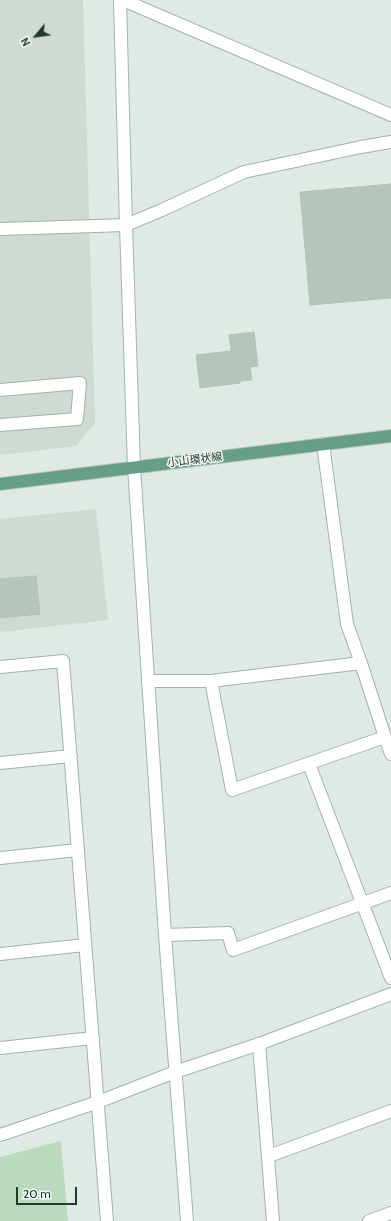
<!DOCTYPE html>
<html>
<head>
<meta charset="utf-8">
<style>
	body { margin:0 }
	#map { position:relative; width:391px; height:1221px; overflow:hidden; background:#e0eae4; font-family:Cabin,sans-serif }
	canvas { display:block }
	.north { position:absolute; left:16px; top:16px; width:40px; height:40px; -webkit-text-stroke:3px #f0f7f2; paint-order:stroke; rotate:241deg; font-size:11px; font-weight:700; line-height:16px; text-align:center; color:#213a2f }
	.north::after { content:''; display:block; margin:auto; width:14px; height:18px; background:#213a2f; clip-path:polygon(50% 0,100% 100%,50% 72%,0 100%) }
	.scale { position:absolute; left:16px; top:1187px; width:61px; height:18px; box-sizing:border-box; border:2px solid #213a2f; border-top:0; padding-left:5px; font-size:12px; line-height:14px; white-space:nowrap; color:#213a2f; -webkit-text-stroke:3px #f0f7f2; paint-order:stroke }
</style>
</head>
<body>
<div id="map">
<canvas width="391" height="1221"></canvas>
<div class="north">N</div>
<div class="scale">20 m</div>
</div>
<script>
const context = document.querySelector('canvas').getContext('2d');
context.lineJoin = 'round';
function paint(path, color) {
  context.fillStyle = color;
  context.fill(path, 'evenodd');
}
function poly(rows) {
  const path = new Path2D();
  for (const r of rows) {
    path.moveTo(r[0], r[1]);
    for (let i = 2; i < r.length; i += 2) path.lineTo(r[i], r[i + 1]);
  }
  return path;
}
function trace(path, color, width, dash) {
  context.strokeStyle = color;
  context.lineWidth = width;
  context.lineCap = dash ? 'butt' : 'round';
  context.setLineDash(dash || []);
  context.stroke(path);
}
function write(font, color, halo, rows, align = 'center') {
  context.font = font + ' Cabin,"Noto Sans JP",sans-serif';
  context.lineWidth = 3;
  context.setLineDash([]);
  context.textBaseline = 'middle';
  context.strokeStyle = halo;
  context.fillStyle = color;
  for (const [text, x, y, turn = 0] of rows) {
    context.save();
    context.translate(x, y);
    context.rotate((+turn || 0) * Math.PI / 180);
    context.textAlign = isNaN(turn) ? turn : align;
    if (halo) context.strokeText(text, 0, 0);
    context.fillText(text, 0, 0);
    context.restore();
  }
}
paint(poly([
	[0,0,83,0,95,423,76,446,0,455],
	[96,509,108,620,0,632,0,519]
]), '#cedad2');
paint(poly([
	[61,1141,68,1221,0,1221,0,1157]
]), '#b9dbbc');
const building = poly([
	[391,184,391,298,310,305,300,192,391,184],
	[254,332,258,366,250,367,252,380,240,381,240,383,200,388,196,355,231,351,229,335,254,332],
	[36,576,40,614,0,618,0,579,36,576]
]);
paint(building, '#b5c5bc');
trace(building, '#b2c4b9', 1);
const lane = poly([
	[0,229,126,225],
	[0,390,80,383,77,419,0,425],
	[323,444,347,624,361,663,385,737],
	[148,681,211,681,232,790,385,737,391,754],
	[211,681,361,663],
	[309,764,391,978],
	[165,935,228,933,233,950,391,893]
]);
const street = poly([
	[123,0,391,115],
	[126,225,162,210,244,172,361,147,391,142],
	[0,667,63,661,107,1221],
	[0,763,71,756],
	[0,858,78,850],
	[0,954,85,945],
	[259,1044,273,1221],
	[0,1048,93,1038],
	[269,1156,391,1111],
	[369,1221,391,1213]
]);
const secondary = poly([
	[120,0,126,225,134,467,165,935,187,1221],
	[0,1135,98,1102,175,1072,259,1044,391,994]
]);
const primary = poly([
	[0,484,391,436]
]);
trace(lane, '#a3b2aa', 14);
trace(street, '#a3b2aa', 14);
trace(secondary, '#9fb6aa', 14);
trace(primary, '#bcc4c1', 14);
trace(lane, '#fff', 12);
trace(street, '#fff', 12);
trace(secondary, '#fff', 12);
trace(primary, '#659f86', 12);
write('11px', '#213a2f', '#f0f7f2', [
	["小山環状線",195,460,-7]
]);
</script>
</body>
</html>
